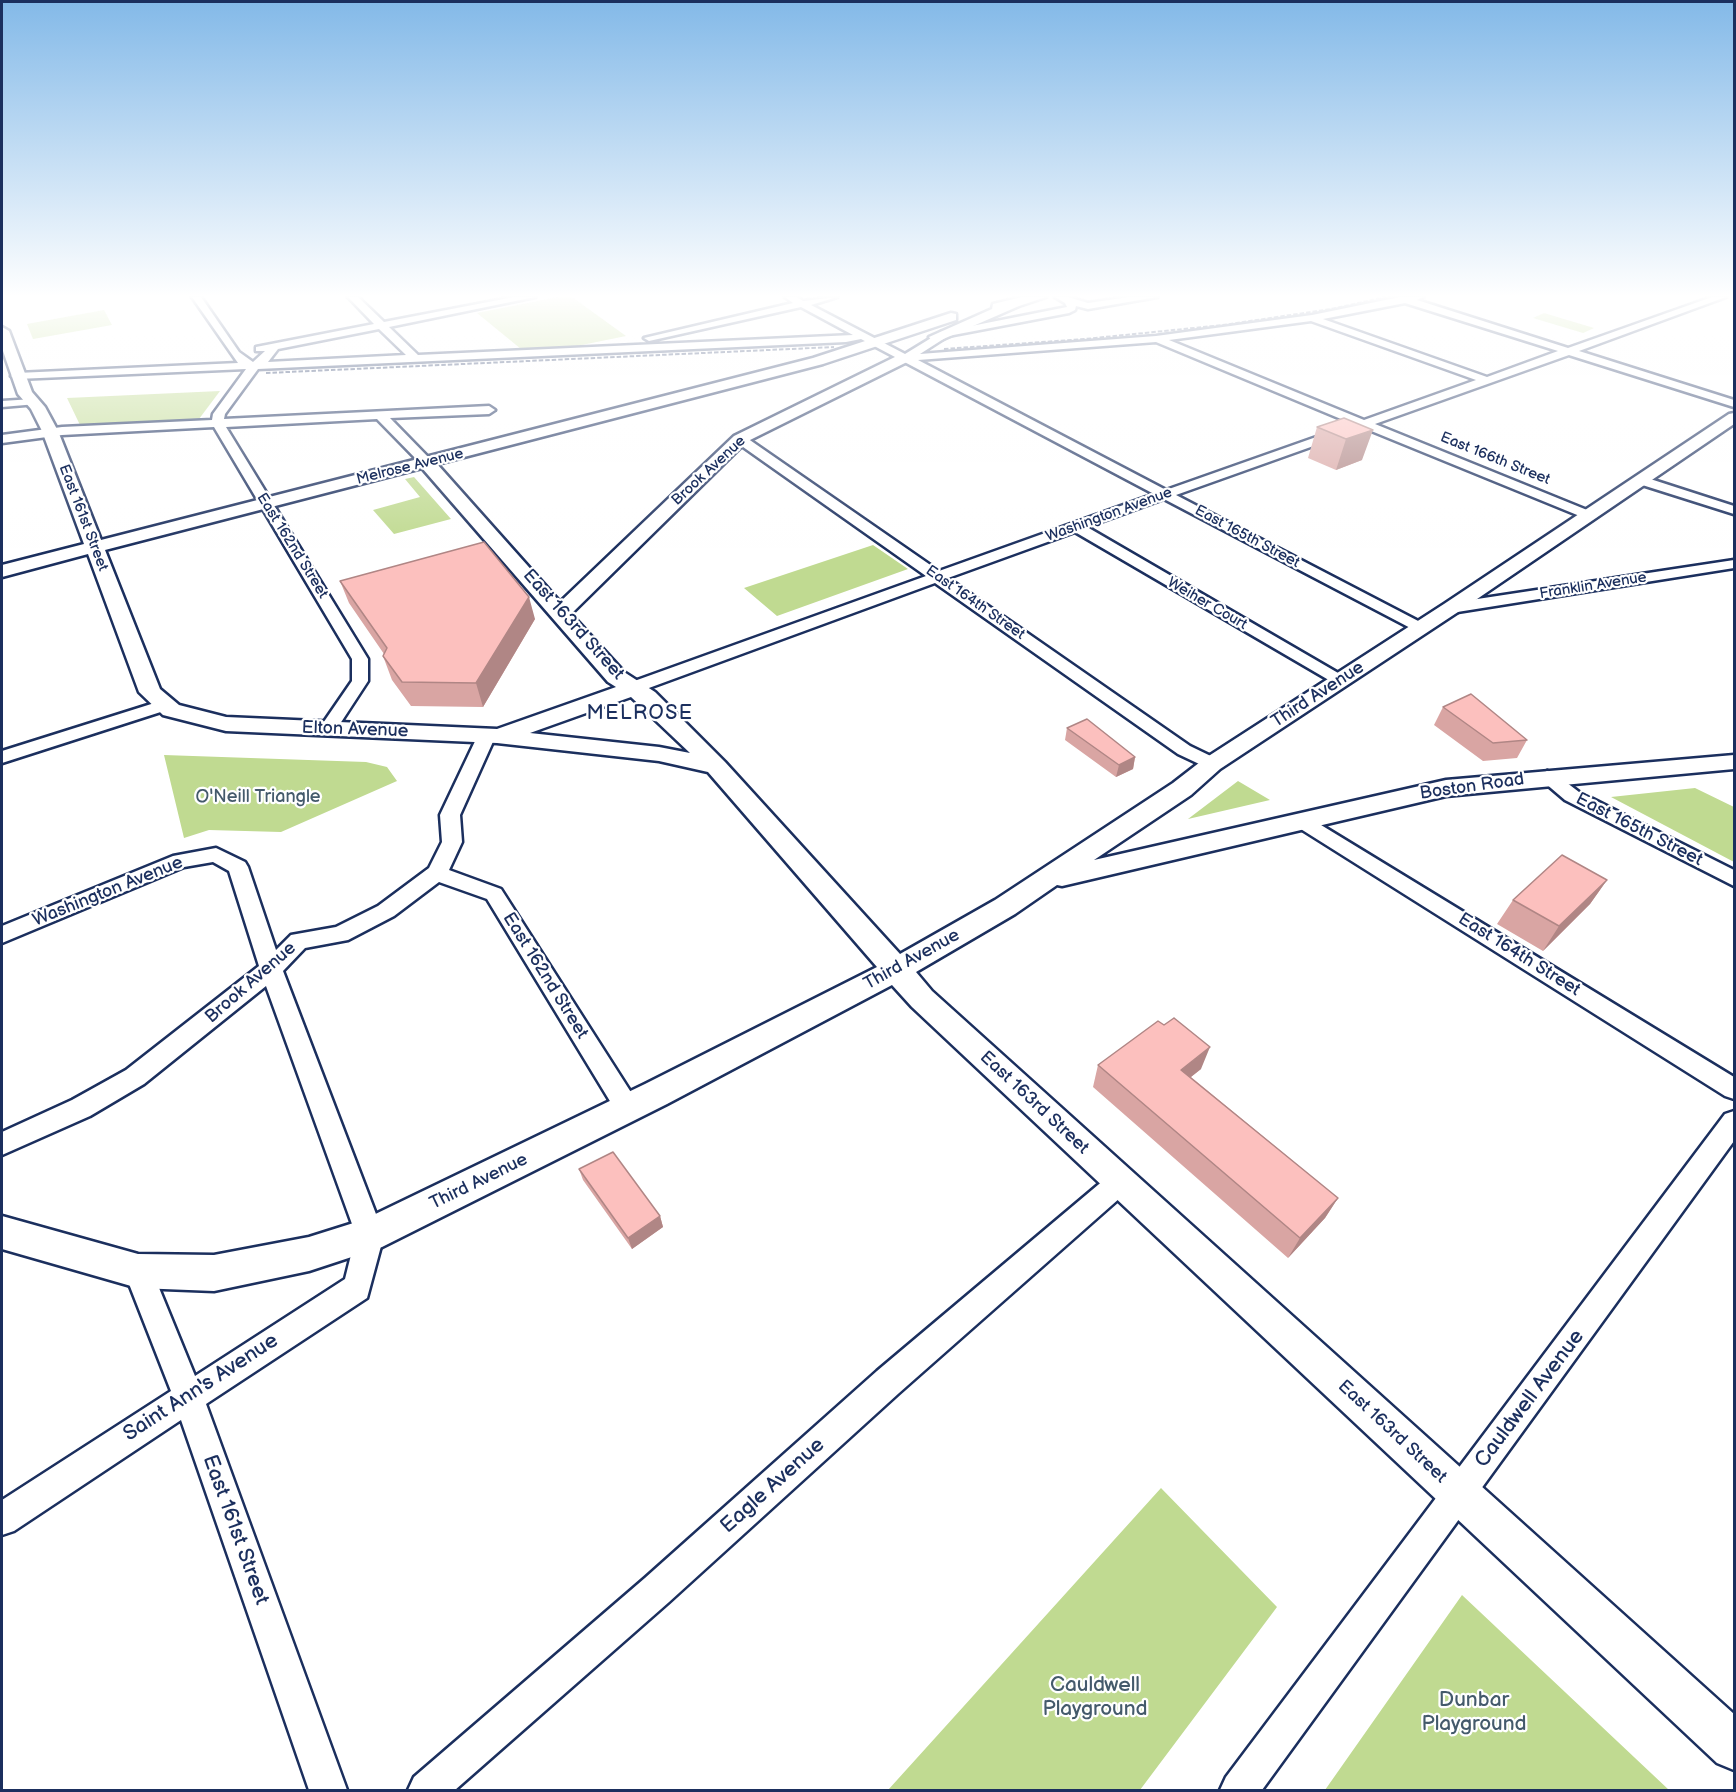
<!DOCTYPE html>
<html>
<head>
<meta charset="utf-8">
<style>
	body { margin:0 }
	#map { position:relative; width:1736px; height:1792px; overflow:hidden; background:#fff; font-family:"Balsamiq Sans",sans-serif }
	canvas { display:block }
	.frame { position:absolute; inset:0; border:3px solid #1b2f5e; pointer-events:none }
</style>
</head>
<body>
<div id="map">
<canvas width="1736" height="1792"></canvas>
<div class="frame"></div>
</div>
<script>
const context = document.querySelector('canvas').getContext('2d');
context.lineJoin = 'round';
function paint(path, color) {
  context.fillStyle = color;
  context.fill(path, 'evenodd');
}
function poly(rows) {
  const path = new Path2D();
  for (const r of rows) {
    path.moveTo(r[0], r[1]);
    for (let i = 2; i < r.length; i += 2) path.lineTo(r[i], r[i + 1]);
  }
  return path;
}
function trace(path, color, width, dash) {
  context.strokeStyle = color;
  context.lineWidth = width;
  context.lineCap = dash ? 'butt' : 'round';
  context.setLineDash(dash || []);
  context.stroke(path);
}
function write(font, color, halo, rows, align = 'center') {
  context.font = font + ' "Balsamiq Sans",sans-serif';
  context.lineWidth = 4.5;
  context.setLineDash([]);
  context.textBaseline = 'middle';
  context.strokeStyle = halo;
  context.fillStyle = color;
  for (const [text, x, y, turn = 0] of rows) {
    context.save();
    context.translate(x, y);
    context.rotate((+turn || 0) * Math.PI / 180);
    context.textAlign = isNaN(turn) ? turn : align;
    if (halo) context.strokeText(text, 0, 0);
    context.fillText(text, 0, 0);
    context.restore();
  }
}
paint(poly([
	[558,297,572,297,626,336,577,346,521,349,477,313],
	[104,310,112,325,33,339,27,324],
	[1544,313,1594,328,1583,333,1533,318],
	[220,391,199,419,139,422,80,425,67,398],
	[414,477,451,519,394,534,373,510,420,497,405,479],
	[873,545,908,569,777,616,744,588],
	[164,755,366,762,387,767,397,781,281,832,209,830,184,838],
	[1238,781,1270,800,1188,819],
	[1695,788,1734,807,1734,862,1611,797],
	[1161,1488,1277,1607,1140,1790,888,1790],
	[1462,1595,1669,1790,1325,1790]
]), '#c0da91');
const minor = poly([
	[192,297,201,297,239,352,253,362,265,351,256,351,256,347,374,324,348,297,358,297,384,322,514,297,535,297,389,327,418,355,853,335,801,307,649,341,644,338,793,303,785,297,797,297,803,301,837,297,811,305,905,354,941,332,1067,307,1065,303,1055,297,1068,297,1088,303,1129,297,1157,297,1088,309,1076,306,1075,310,1069,313,948,336,920,354,1156,336,1312,315,1400,297,1423,297,1417,300,1568,348,1712,297,1726,297,1579,351,1734,400,1734,407,1569,355,1375,424,1592,512,1594,515,1587,519,1364,428,1176,495,1424,624,1426,627,1418,632,1164,499,1087,527,1345,677,1347,681,1339,686,1075,532,948,578,1190,746,1219,760,1221,764,1212,770,1178,754,935,583,638,692,626,692,623,688,626,684,926,576,736,442,736,436,744,436,939,571,1154,494,861,339,846,342,258,369,225,414,224,419,489,406,495,410,489,414,390,418,430,459,430,465,426,466,422,465,377,419,226,427,368,659,368,681,334,733,328,734,319,729,352,681,352,659,214,427,62,435,2,443,2,435,62,427,212,420,213,414,246,369,17,379,11,376,17,373,238,363,192,297],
	[1405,303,1558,351,1487,377,1323,319,1405,303],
	[1311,321,1476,380,1364,420,1169,340,1311,321],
	[379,329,406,355,268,362,278,349,379,329],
	[1156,342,1353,424,1166,490,918,360,1156,342],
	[33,399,39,402,37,404,2,407,2,401,33,399],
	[1641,476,1734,506,1734,514,1636,483,1636,477,1641,476],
	[1734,560,1734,568,1451,613,1443,608,1451,603,1734,560],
	[164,700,173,705,170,709,2,763,2,751,164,700],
	[487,730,496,735,460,815,462,842,449,870,501,889,641,1108,637,1116,628,1119,619,1116,487,899,439,882,394,916,348,940,305,948,283,971,384,1235,367,1298,206,1404,347,1790,309,1790,181,1420,14,1531,2,1535,2,1500,171,1391,124,1271,128,1261,138,1257,148,1261,195,1376,345,1279,356,1235,266,986,144,1084,90,1116,2,1155,2,1132,72,1100,126,1070,259,966,229,871,213,862,184,867,2,943,2,926,173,856,216,848,245,862,248,867,276,950,291,935,336,927,378,906,429,868,442,842,440,815,478,735,487,730],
	[1547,771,1554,773,1579,792,1734,870,1734,886,1565,800,1538,777,1547,771],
	[1303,814,1734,1077,1734,1099,1725,1096,1296,826,1293,821,1296,816,1303,814],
	[1734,1111,1734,1141,1262,1790,1220,1790,1226,1777,1725,1114,1734,1111],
	[1120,1170,1129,1174,1133,1182,1129,1190,899,1393,669,1602,455,1790,408,1790,414,1777,645,1578,877,1371,1111,1174,1120,1170]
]);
const major = poly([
	[1022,297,1046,297,1019,306,941,340,931,340,929,337,992,309,993,304,1022,297],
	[951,313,956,314,956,320,823,364,437,464,560,602,734,436,899,355,909,355,909,361,746,442,571,614,624,672,655,692,725,762,900,954,995,900,1173,783,1204,759,1444,604,1729,414,1734,413,1734,424,1458,612,1220,769,1191,795,1094,860,1446,780,1734,755,1734,769,1446,796,1062,886,1057,885,1015,914,916,972,932,991,1734,1714,1734,1770,1717,1763,912,1007,892,985,667,1104,382,1247,309,1271,214,1291,138,1288,2,1249,2,1216,138,1254,214,1255,309,1237,363,1220,645,1084,877,967,708,772,659,761,497,743,226,731,163,715,139,692,88,554,2,577,2,565,84,544,42,431,31,409,18,394,2,348,2,327,9,331,32,392,45,407,58,431,101,540,813,358,951,313],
	[422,468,608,682,616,687,497,729,226,717,179,705,160,689,105,550,422,468],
	[631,697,690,753,659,747,530,733,631,697]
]);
trace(minor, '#1b2f5e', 5);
trace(major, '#1b2f5e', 5);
paint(minor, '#fff');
paint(major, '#fff');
trace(poly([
	[944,349,1085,339,1223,325,1331,309,1386,297],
	[266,373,834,347]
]), '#1b2f5e', 2, [4.5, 2]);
paint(poly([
	[1344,418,1362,460,1336,470,1308,458,1317,427],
	[340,581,535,619,483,707,411,706,392,680,383,656,384,654,349,603],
	[1443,707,1527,740,1517,758,1483,761,1434,725],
	[1067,728,1135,757,1133,769,1116,777,1065,740],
	[1607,880,1590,904,1543,951,1497,924,1513,900],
	[1098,1065,1201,1069,1191,1077,1338,1198,1325,1218,1288,1258,1093,1087],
	[579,1169,660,1216,663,1227,632,1249,583,1180]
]), '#d9a5a3');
paint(poly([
	[1373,430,1362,460,1336,470,1346,439],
	[529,597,535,619,483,707,476,683],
	[1135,757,1133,769,1116,777,1119,765],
	[1607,880,1590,904,1543,951,1559,926],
	[1210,1047,1201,1069,1173,1091,1181,1070],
	[1338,1198,1325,1218,1288,1258,1300,1238],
	[660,1216,663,1227,632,1249,628,1238]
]), '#b08685');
const building = poly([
	[1344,418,1373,430,1346,439,1317,427,1344,418],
	[484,542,529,597,476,683,402,682,383,656,387,648,340,581,484,542],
	[1471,694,1527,740,1493,743,1443,707,1471,694],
	[1087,719,1135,757,1119,765,1067,728,1087,719],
	[1562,855,1607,880,1559,926,1513,900,1562,855],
	[1174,1018,1210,1047,1181,1070,1338,1198,1300,1238,1098,1065,1158,1021,1164,1025,1174,1018],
	[613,1152,660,1216,628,1238,579,1169,613,1152]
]);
paint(building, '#fcc0be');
trace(building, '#b08685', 1.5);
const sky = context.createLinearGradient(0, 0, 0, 548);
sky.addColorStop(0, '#83b9e8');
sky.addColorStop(0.54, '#fff');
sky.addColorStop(1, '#ffffff00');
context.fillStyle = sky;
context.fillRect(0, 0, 1736, 548);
write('15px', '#1b2f5e', '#fff', [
	["East 166th Street",1495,459,22],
	["Melrose Avenue",410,467,-14],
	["Brook Avenue",709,471,-43],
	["Washington Avenue",1109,515,-20],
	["East 161st Street",83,518,69],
	["East 165th Street",1247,537,28],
	["East 162nd Street",292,546,58],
	["Franklin Avenue",1593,586,-9],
	["East 164th Street",975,603,35],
	["Weiher Court",1207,604,30]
]);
write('18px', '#1b2f5e', '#fff', [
	["East 163rd Street",573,625,48],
	["Third Avenue",1318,695,-33],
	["Elton Avenue",355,730,2],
	["Boston Road",1472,787,-8],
	["East 165th Street",1639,830,27],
	["Washington Avenue",108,892,-22],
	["East 164th Street",1519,955,32],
	["Third Avenue",912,960,-29],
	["East 162nd Street",545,976,58],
	["Brook Avenue",251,983,-41],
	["East 163rd Street",1034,1103,43],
	["Third Avenue",479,1182,-26],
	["East 163rd Street",1392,1432,43]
]);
write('18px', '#445a6b', '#fff', [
	["O'Neill Triangle",258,797]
]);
context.letterSpacing = '1.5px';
write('20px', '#1b2f5e', '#fff', [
	["MELROSE",640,714]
]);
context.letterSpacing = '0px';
write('21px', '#1b2f5e', '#fff', [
	["Saint Ann's Avenue",201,1388,-33],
	["Cauldwell Avenue",1530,1399,-53],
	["Eagle Avenue",773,1486,-42],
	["East 161st Street",235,1530,70]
]);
write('21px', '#445a6b', '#fff', [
	["Cauldwell",1095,1686],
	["Playground",1095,1710],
	["Dunbar",1474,1701],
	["Playground",1474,1725]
]);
</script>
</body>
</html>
